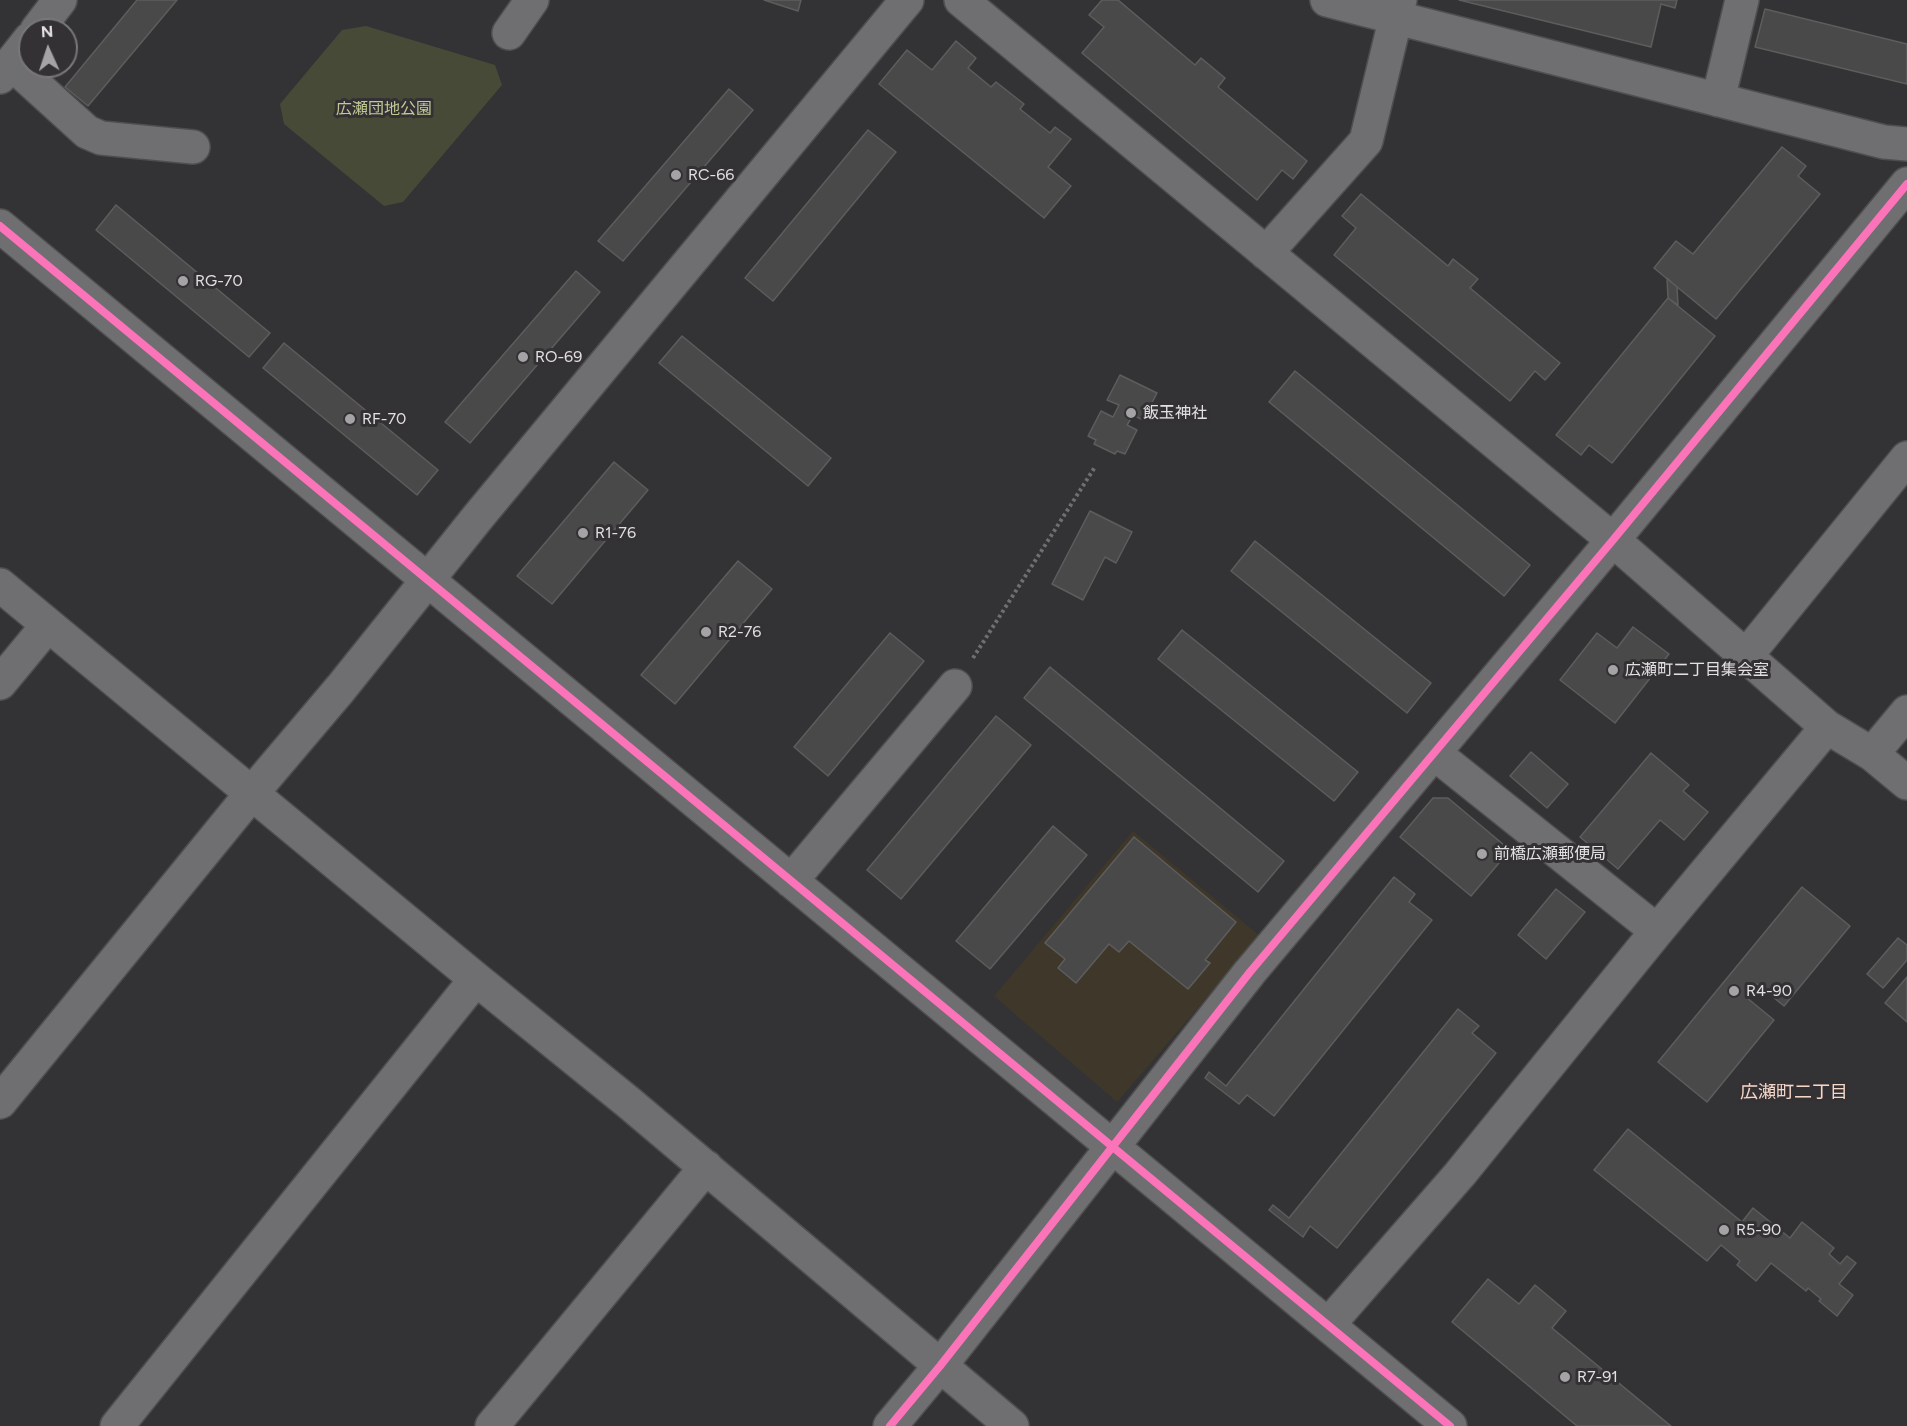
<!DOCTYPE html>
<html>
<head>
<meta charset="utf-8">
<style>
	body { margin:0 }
	#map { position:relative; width:1907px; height:1426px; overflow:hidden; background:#333234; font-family:Figtree,sans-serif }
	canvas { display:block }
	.north { position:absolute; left:18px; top:18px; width:60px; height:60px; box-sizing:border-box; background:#343135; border:2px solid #7a777a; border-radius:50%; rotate:357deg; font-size:16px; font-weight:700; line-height:24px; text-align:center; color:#e2e0e2 }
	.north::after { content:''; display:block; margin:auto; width:21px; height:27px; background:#a5a3a5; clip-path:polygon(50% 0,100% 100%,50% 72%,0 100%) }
</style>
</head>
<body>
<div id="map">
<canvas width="1907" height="1426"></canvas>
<div class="north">N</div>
</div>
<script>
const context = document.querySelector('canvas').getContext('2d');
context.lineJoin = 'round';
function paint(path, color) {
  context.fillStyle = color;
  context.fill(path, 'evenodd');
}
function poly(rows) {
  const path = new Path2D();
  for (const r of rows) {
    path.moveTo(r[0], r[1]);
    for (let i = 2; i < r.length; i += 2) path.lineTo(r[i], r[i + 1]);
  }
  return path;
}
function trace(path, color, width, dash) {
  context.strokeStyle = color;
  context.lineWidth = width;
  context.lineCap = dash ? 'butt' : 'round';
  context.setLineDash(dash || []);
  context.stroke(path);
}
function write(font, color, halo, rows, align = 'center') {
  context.font = font + ' Figtree,"Noto Sans JP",sans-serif';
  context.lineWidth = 6;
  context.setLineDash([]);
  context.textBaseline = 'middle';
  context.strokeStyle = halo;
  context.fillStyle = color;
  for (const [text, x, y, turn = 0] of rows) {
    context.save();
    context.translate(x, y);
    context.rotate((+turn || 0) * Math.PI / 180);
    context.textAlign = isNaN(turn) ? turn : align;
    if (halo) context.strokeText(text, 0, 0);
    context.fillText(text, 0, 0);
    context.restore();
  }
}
paint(poly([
	[1133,831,1260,936,1117,1102,994,996]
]), '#3f382a');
paint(poly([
	[366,26,495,65,502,85,403,202,384,206,284,124,280,104,342,30]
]), '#484a38');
const building = poly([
	[137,0,177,0,88,106,65,87,137,0],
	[764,0,801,0,798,11,764,0],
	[1102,0,1118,0,1195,65,1201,58,1225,78,1218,87,1307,161,1293,179,1282,170,1257,200,1082,53,1104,27,1089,15,1102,0],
	[1459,0,1677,0,1675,8,1661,4,1651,47,1459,0],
	[1765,9,1907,44,1907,84,1755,47,1765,9],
	[956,41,976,58,968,68,991,87,996,82,1024,104,1020,109,1050,133,1055,127,1071,139,1048,167,1071,186,1044,218,879,84,907,50,932,70,956,41],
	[729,89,753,110,623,261,598,241,729,89],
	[868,130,896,152,773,301,745,278,868,130],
	[1782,147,1806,166,1798,176,1820,194,1716,319,1654,268,1676,241,1693,254,1782,147],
	[1361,194,1448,266,1453,259,1478,279,1470,288,1560,363,1545,380,1535,371,1510,401,1334,255,1356,228,1342,216,1361,194],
	[116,205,270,333,249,357,96,230,116,205],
	[576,271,600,292,470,443,445,422,576,271],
	[1667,278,1677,287,1678,305,1668,298,1667,278],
	[1668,298,1715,336,1612,463,1589,445,1581,455,1556,435,1668,298],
	[682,336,831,458,808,486,659,363,682,336],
	[284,343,438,470,417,495,263,368,284,343],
	[1295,371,1530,565,1504,596,1269,402,1295,371],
	[1120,375,1157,393,1143,420,1133,415,1127,425,1137,430,1125,454,1117,451,1115,454,1094,444,1096,440,1088,436,1101,411,1113,417,1119,405,1107,400,1120,375],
	[614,462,648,490,552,604,517,576,614,462],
	[1090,511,1132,532,1116,563,1105,557,1083,600,1052,584,1090,511],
	[1255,541,1431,683,1407,713,1231,571,1255,541],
	[738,561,772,589,675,704,641,675,738,561],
	[1633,627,1669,654,1615,723,1560,680,1597,633,1617,648,1633,627],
	[1182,630,1358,772,1334,801,1158,659,1182,630],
	[890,633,924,661,828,776,794,747,890,633],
	[1050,667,1284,861,1258,892,1024,698,1050,667],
	[996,716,1031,745,901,899,867,870,996,716],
	[1531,752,1568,784,1547,808,1510,776,1531,752],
	[1651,753,1689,785,1683,791,1708,812,1684,840,1660,820,1618,869,1580,837,1651,753],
	[1433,798,1448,798,1510,850,1471,896,1400,837,1433,798],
	[1053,826,1087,855,990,969,956,941,1053,826],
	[1134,837,1236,922,1205,960,1210,963,1188,989,1129,941,1119,952,1109,944,1076,983,1058,968,1065,959,1045,943,1134,837],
	[1394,877,1415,894,1409,902,1432,920,1274,1116,1247,1095,1239,1104,1205,1078,1209,1072,1226,1086,1394,877],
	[1802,887,1850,926,1784,1006,1757,984,1746,997,1774,1020,1707,1102,1658,1062,1802,887],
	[1556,889,1585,912,1546,959,1518,935,1556,889],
	[1898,938,1907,945,1907,960,1883,988,1867,974,1898,938],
	[1907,977,1907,1022,1885,1003,1907,977],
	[1458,1009,1479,1026,1472,1033,1496,1053,1337,1248,1310,1226,1303,1237,1269,1210,1273,1205,1289,1218,1458,1009],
	[1628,1129,1742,1222,1753,1208,1790,1238,1802,1222,1834,1248,1829,1254,1840,1264,1847,1256,1856,1263,1839,1284,1853,1295,1837,1316,1819,1301,1821,1299,1808,1288,1806,1291,1771,1263,1756,1281,1737,1265,1740,1261,1721,1245,1707,1261,1594,1170,1628,1129],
	[1488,1279,1519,1304,1535,1285,1566,1311,1552,1328,1671,1426,1577,1426,1452,1322,1488,1279]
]);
paint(building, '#4a4949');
trace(building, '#5e5d5d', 1.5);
const minor = poly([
	[961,0,1613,540,1827,727,1872,754,1907,783],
	[1327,0,1884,142,1907,144],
	[37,30,60,0],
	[509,33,532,0],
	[11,63,87,132,101,138,193,147],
	[0,77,30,39],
	[1718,100,1742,0],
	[0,226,1450,1426],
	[1266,253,1366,141,1400,0],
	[0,585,476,979,628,1102,1012,1426],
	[1746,656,1907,458],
	[0,683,48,625],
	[1434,753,1657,931],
	[1872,754,1907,712],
	[791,881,955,686],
	[0,1102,252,793,341,688,478,517,907,0],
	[1328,1325,1460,1174,1657,931,1827,727],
	[117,1426,476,979],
	[492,1426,706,1167],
	[890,1426,940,1366,1250,972,1613,540,1907,184]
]);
trace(minor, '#4f4e4f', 36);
trace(poly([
	[973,658,1095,467]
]), '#6f6e70', 4, [3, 3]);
trace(minor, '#6f6e70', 33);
trace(poly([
	[0,226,1450,1426],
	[890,1426,940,1366,1250,972,1613,540,1907,184]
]), '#fb73b8', 8);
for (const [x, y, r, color] of [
	[676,175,6,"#a5a3a5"],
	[183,281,6,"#a5a3a5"],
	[523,357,6,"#a5a3a5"],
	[1131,413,6,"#a5a3a5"],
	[350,419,6,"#a5a3a5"],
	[583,533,6,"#a5a3a5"],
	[706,632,6,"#a5a3a5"],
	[1613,670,6,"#a5a3a5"],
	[1482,854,6,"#a5a3a5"],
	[1734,991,6,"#a5a3a5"],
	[1724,1230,6,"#a5a3a5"],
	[1565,1377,6,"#a5a3a5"]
]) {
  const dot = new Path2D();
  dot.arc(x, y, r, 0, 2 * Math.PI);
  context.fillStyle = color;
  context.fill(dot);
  trace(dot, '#343135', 2);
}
write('16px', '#c2c993', '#343135', [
	["広瀬団地公園",384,109]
]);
write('16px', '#e2e0e2', '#343135', [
	["RC-66",688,175],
	["RG-70",195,281],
	["RO-69",535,357],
	["飯玉神社",1143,413],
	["RF-70",362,419],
	["R1-76",595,533],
	["R2-76",718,632],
	["広瀬町二丁目集会室",1625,670],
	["前橋広瀬郵便局",1494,854],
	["R4-90",1746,991],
	["R5-90",1736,1230],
	["R7-91",1577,1377]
], 'left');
write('18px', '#f5d6c7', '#343135', [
	["広瀬町二丁目",1794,1093]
]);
</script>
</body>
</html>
